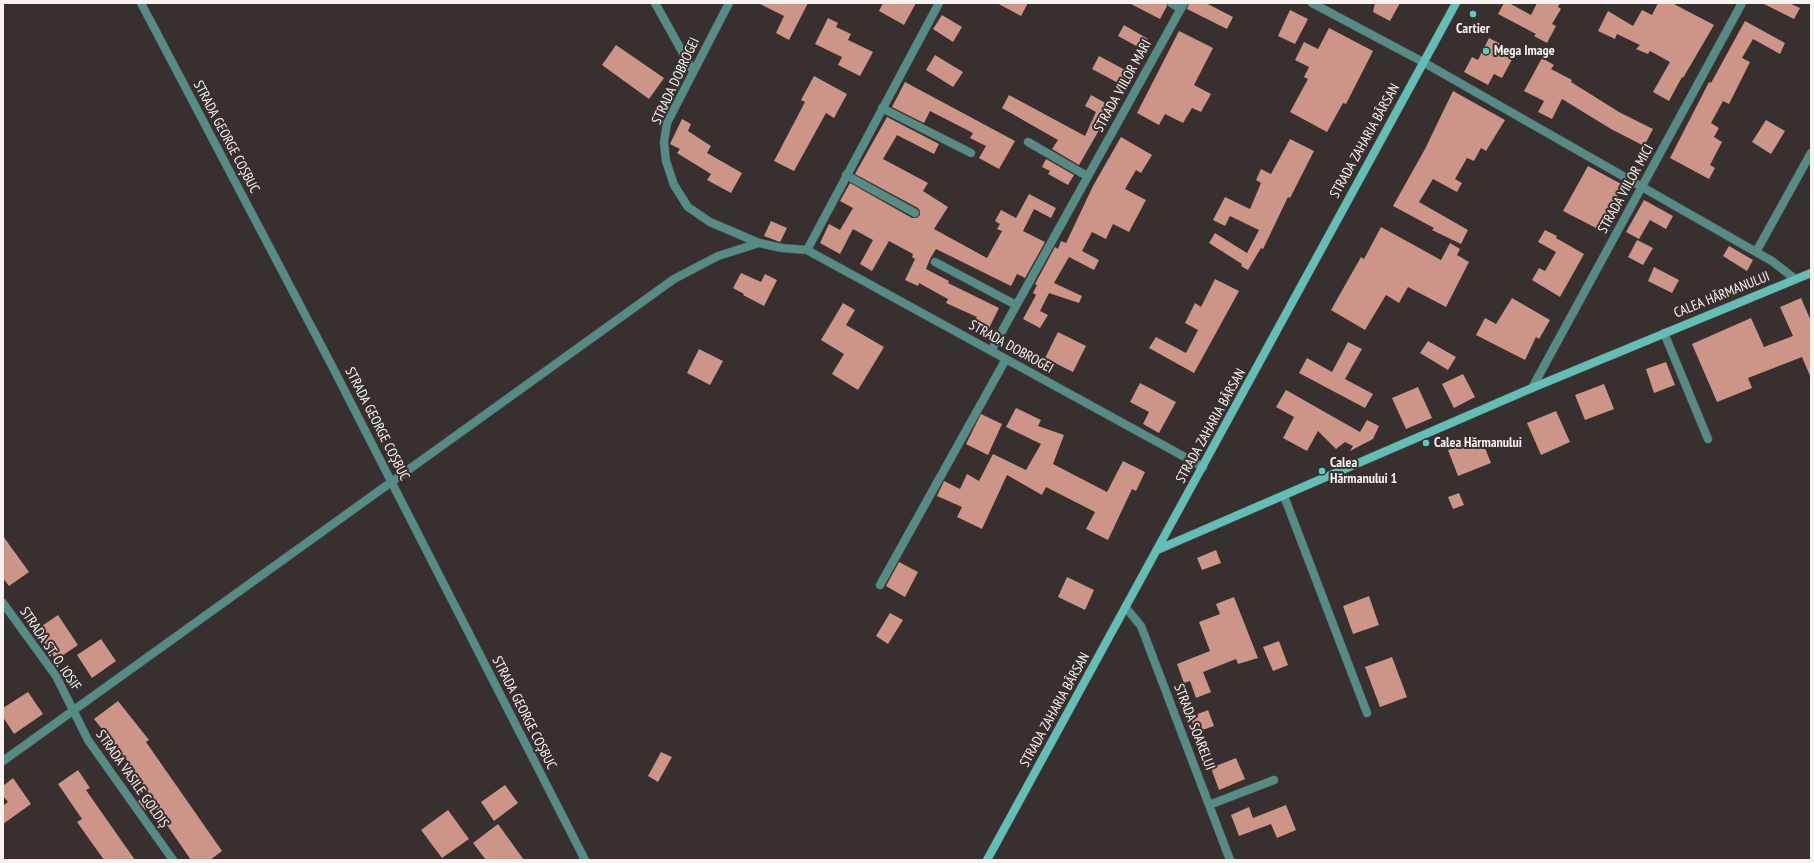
<!DOCTYPE html>
<html>
<head>
<meta charset="utf-8">
<style>
	body { margin:0 }
	#map { position:relative; width:1814px; height:863px; overflow:hidden; background:#38302e; font-family:"PT Sans Narrow",sans-serif }
	canvas { display:block }
	.frame { position:absolute; inset:0; border:4px solid #f8f3f1; pointer-events:none }
</style>
</head>
<body>
<div id="map">
<canvas width="1814" height="863"></canvas>
<div class="frame"></div>
</div>
<script>
const context = document.querySelector('canvas').getContext('2d');
context.lineJoin = 'round';
function paint(path, color) {
  context.fillStyle = color;
  context.fill(path, 'evenodd');
}
function poly(rows) {
  const path = new Path2D();
  for (const r of rows) {
    path.moveTo(r[0], r[1]);
    for (let i = 2; i < r.length; i += 2) path.lineTo(r[i], r[i + 1]);
  }
  return path;
}
function trace(path, color, width, dash) {
  context.strokeStyle = color;
  context.lineWidth = width;
  context.lineCap = dash ? 'butt' : 'round';
  context.setLineDash(dash || []);
  context.stroke(path);
}
function write(font, color, halo, rows, align = 'center') {
  context.font = font + ' "PT Sans Narrow",sans-serif';
  context.lineWidth = 4;
  context.setLineDash([]);
  context.textBaseline = 'middle';
  context.strokeStyle = halo;
  context.fillStyle = color;
  for (const [text, x, y, turn = 0] of rows) {
    context.save();
    context.translate(x, y);
    context.rotate((+turn || 0) * Math.PI / 180);
    context.textAlign = isNaN(turn) ? turn : align;
    if (halo) context.strokeText(text, 0, 0);
    context.fillText(text, 0, 0);
    context.restore();
  }
}
paint(poly([
	[758,3,808,3,789,40,776,33,784,16],
	[883,3,916,3,904,25,879,11],
	[997,3,1028,3,1021,16],
	[1129,3,1166,3,1167,6,1160,19],
	[1189,3,1206,3,1233,17,1227,29,1187,9],
	[1375,3,1400,3,1390,21,1373,12],
	[1504,3,1509,3,1531,15,1537,3,1560,3,1558,7,1561,9,1552,24,1556,26,1547,43,1534,36,1536,34,1498,14],
	[1658,3,1672,3,1714,25,1683,78,1682,77,1669,101,1653,92,1670,62,1650,51,1648,54,1636,49,1640,45,1617,34,1615,39,1598,31,1608,11,1633,26,1642,10,1652,15],
	[1762,3,1789,3,1800,8,1794,19],
	[1290,10,1308,19,1295,44,1278,36],
	[942,15,962,27,953,42,933,29],
	[828,18,838,23,836,27,851,34,848,40,873,52,860,76,838,65,842,57,815,44],
	[1745,21,1785,43,1780,54,1753,39,1742,58,1750,62,1729,104,1723,101,1711,123,1719,128,1714,137,1722,142,1710,165,1715,168,1709,179,1670,158,1709,82,1711,83],
	[1124,25,1148,39,1142,49,1118,36],
	[1329,28,1373,51,1346,104,1343,103,1327,132,1290,112,1308,79,1304,77,1309,67,1295,60,1304,42,1318,49],
	[1179,31,1213,48,1194,85,1211,94,1201,112,1192,108,1183,123,1165,114,1159,125,1137,113],
	[1489,38,1516,52,1502,78,1494,74,1488,85,1464,72,1472,57,1478,60],
	[616,45,664,78,649,99,602,65],
	[935,55,963,72,953,87,926,70],
	[1099,56,1129,72,1122,85,1092,69],
	[1542,58,1554,65,1551,69,1572,80,1571,82,1619,112,1653,129,1644,146,1611,129,1562,99,1552,119,1538,112,1544,101,1524,91],
	[814,76,847,94,834,118,826,113,794,171,774,161,805,102,801,100],
	[905,82,1015,141,999,169,979,158,986,146,970,138,973,133,930,111,924,123,892,107],
	[1453,91,1505,120,1486,151,1481,148,1474,161,1467,158,1455,179,1462,183,1457,192,1433,179,1419,202,1468,230,1461,244,1432,230,1434,228,1393,206,1425,149],
	[1009,95,1085,136,1096,112,1085,106,1091,95,1113,107,1104,126,1102,125,1079,165,1052,149,1058,140,1002,108],
	[887,117,939,144,934,154,897,135,883,159,928,183,923,191,948,207,934,229,987,258,1002,231,997,229,1000,224,995,221,1001,210,1016,218,1029,194,1056,208,1051,218,1034,209,1023,231,1045,242,1025,278,1017,274,1011,286,936,249,930,259,926,269,949,281,948,283,999,308,989,328,975,321,977,317,946,303,948,299,919,283,918,286,905,280,915,259,912,257,913,254,889,241,872,271,860,264,873,240,853,229,840,254,820,243,829,224,840,230,853,208,840,201,850,183,912,218,917,218,920,215,920,211,918,208,855,174],
	[682,119,691,124,688,131,711,146,707,153,742,173,731,193,707,180,711,174,677,153,680,149,670,144],
	[1766,120,1785,131,1771,154,1752,142],
	[1121,137,1152,155,1141,173,1136,170,1125,189,1146,200,1129,232,1113,224,1106,239,1092,232,1082,251,1099,260,1094,270,1069,257,1054,283,1082,296,1079,303,1049,293,1040,311,1048,315,1040,328,1023,319,1036,295,1033,293,1037,285,1035,284,1055,247,1058,249,1061,241,1066,243,1093,186],
	[1290,139,1314,151,1290,198,1288,197,1263,249,1261,248,1248,270,1241,266,1242,264,1209,243,1215,233,1247,253,1259,230,1230,216,1225,226,1213,220,1225,197,1250,209,1261,183,1256,180,1261,169,1271,174],
	[1046,159,1074,175,1068,185,1048,174,1050,171,1042,167],
	[1588,166,1623,185,1612,205,1611,204,1598,229,1563,211],
	[1644,200,1673,216,1666,229,1650,220,1639,239,1626,232],
	[771,221,787,228,780,242,764,236],
	[1381,227,1441,260,1450,243,1460,249,1457,255,1469,262,1446,307,1408,287,1399,303,1386,295,1365,330,1331,310,1361,257,1364,259],
	[1545,230,1557,236,1556,238,1584,254,1560,297,1532,280,1539,268,1545,271,1556,252,1538,242],
	[1637,240,1653,248,1643,265,1628,257],
	[1729,246,1753,260,1747,271,1723,256],
	[1654,267,1679,280,1672,293,1648,281],
	[741,273,761,282,765,274,777,280,764,306,743,295,744,294,733,288],
	[1215,279,1239,291,1194,373,1149,348,1156,337,1186,353,1198,330,1185,323,1195,303,1201,307],
	[1512,298,1550,320,1539,339,1536,337,1525,360,1476,335,1485,318,1496,324],
	[1801,298,1811,321,1811,378,1802,357,1748,378,1752,388,1717,402,1692,344,1751,318,1764,347,1793,336,1780,307],
	[843,303,855,310,846,325,884,347,858,390,832,374,844,354,821,340],
	[1058,332,1086,346,1073,372,1045,358],
	[1428,341,1456,357,1448,370,1420,353],
	[1348,342,1362,349,1345,379,1373,394,1365,408,1299,373,1307,358,1332,372],
	[699,349,723,361,710,385,687,373],
	[1666,362,1675,385,1654,393,1646,369],
	[1463,374,1475,397,1454,408,1442,384],
	[1140,383,1176,402,1159,433,1143,424,1149,412,1130,402],
	[1604,384,1614,409,1585,420,1575,395],
	[1418,387,1432,418,1406,429,1392,398],
	[1286,390,1360,432,1367,420,1379,426,1373,439,1350,451,1353,446,1345,442,1336,449,1318,431,1307,451,1283,438,1294,417,1276,407],
	[1016,408,1041,420,1038,426,1064,435,1053,464,1107,492,1123,461,1145,472,1136,491,1132,489,1108,540,1086,529,1095,512,1046,487,1042,495,1007,475,982,529,957,517,962,507,937,496,944,481,960,489,967,474,979,481,993,454,1026,470,1041,444,1006,427],
	[1556,411,1570,442,1541,455,1527,423],
	[981,414,1002,424,988,455,966,444],
	[1481,438,1491,463,1458,476,1448,450],
	[1459,493,1464,505,1453,509,1448,497],
	[3,536,29,572,9,586,3,578],
	[1216,550,1221,563,1202,570,1197,558],
	[899,562,918,572,905,597,886,586],
	[1067,577,1094,590,1085,610,1058,597],
	[1369,596,1379,625,1353,634,1343,606],
	[1234,597,1258,658,1238,664,1236,659,1203,672,1211,692,1196,698,1190,681,1184,683,1177,664,1210,651,1199,622,1220,614,1216,604],
	[890,613,903,620,888,644,876,636],
	[58,615,78,645,56,660,36,630],
	[101,639,116,661,92,678,77,655],
	[1279,641,1288,665,1273,671,1263,647],
	[1392,657,1407,697,1380,707,1365,667],
	[28,692,43,714,14,734,3,717,3,708],
	[118,701,149,740,146,742,222,851,210,860,191,860,153,805,145,810,138,801,149,794,126,759,94,719],
	[1208,710,1214,726,1196,732,1190,717],
	[661,752,672,757,658,782,648,776],
	[1236,758,1245,779,1219,790,1211,768],
	[78,770,90,788,86,790,135,860,104,860,77,822,82,819,58,784],
	[13,778,31,804,3,824,3,806,8,802,3,796,3,786],
	[505,785,518,803,494,821,481,802],
	[1286,805,1296,830,1277,838,1271,824,1239,836,1231,815,1249,807,1253,818],
	[448,810,469,839,442,858,421,830],
	[498,824,524,860,486,860,473,843]
]), '#cd9488');
const street = poly([
	[141,3,331,364,585,860],
	[655,3,693,71],
	[729,3,667,123,664,142,666,161,674,185,688,207,710,222,759,243,782,248,807,250,1203,467],
	[1171,3,1181,9],
	[1312,3,1423,62,1756,252,1772,261,1795,279],
	[882,108,971,153],
	[1028,142,1087,176],
	[846,175,915,213],
	[807,250,939,3],
	[1756,252,1811,153],
	[935,262,1016,305],
	[1664,333,1708,439],
	[991,351,1184,3],
	[1532,388,1742,3],
	[1284,496,1367,713],
	[880,585,1006,359],
	[3,603,56,676,88,740,173,860],
	[1126,608,1141,626,1230,860],
	[3,761,674,279,718,256,759,243],
	[1209,805,1274,780]
]);
const secondary = poly([
	[1157,550,1532,388,1811,273],
	[987,860,1456,3]
]);
trace(street, '#574f4d', 9);
trace(secondary, '#574f4d', 9);
trace(street, '#558c86', 8);
trace(secondary, '#63bfb6', 8);
for (const [x, y, r, color] of [
	[1473,14,4,"#56cec3"],
	[1486,51,4,"#56cec3"],
	[1426,443,4,"#56cec3"],
	[1322,471,4,"#56cec3"]
]) {
  const dot = new Path2D();
  dot.arc(x, y, r, 0, 2 * Math.PI);
  context.fillStyle = color;
  context.fill(dot);
  trace(dot, '#38302e', 1.5);
}
write('bold 14px', '#f8f3f1', '#38302e', [
	["Cartier",1473,29,"center"],
	["Mega Image",1494,51],
	["Calea Hărmanului",1434,443],
	["Calea",1330,463],
	["Hărmanului 1",1330,479]
], 'left');
write('14px', '#f8f3f1', '#38302e', [
	["STRADA DOBROGEI",676,81,-65],
	["STRADA VIILOR MARI",1123,86,-61],
	["STRADA GEORGE COȘBUC",226,137,62],
	["STRADA ZAHARIA BÂRSAN",1365,141,-61],
	["STRADA VIILOR MICI",1626,189,-61],
	["CALEA HĂRMANULUI",1722,295,-22],
	["STRADA DOBROGEI",1011,347,29],
	["STRADA GEORGE COȘBUC",377,424,63],
	["STRADA ZAHARIA BÂRSAN",1211,426,-61],
	["STRADA ST. O. IOSIF",50,649,56],
	["STRADA ZAHARIA BÂRSAN",1055,710,-61],
	["STRADA GEORGE COȘBUC",524,713,63],
	["STRADA SOARELUI",1194,727,69],
	["STRADA VASILE GOLDIȘ",132,779,55]
]);
</script>
</body>
</html>
